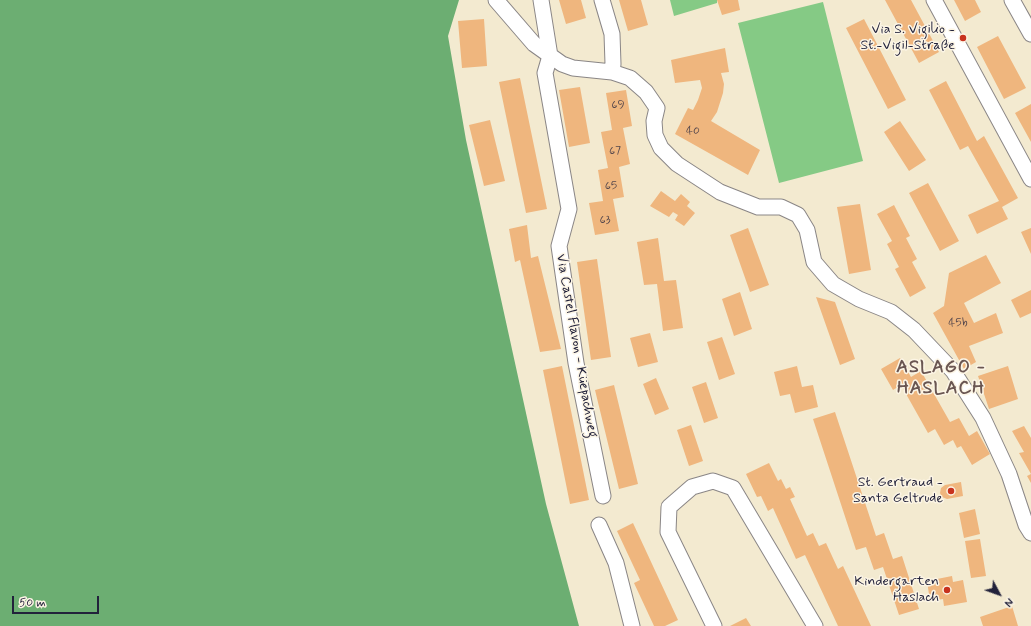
<!DOCTYPE html>
<html>
<head>
<meta charset="utf-8">
<style>
	body { margin:0 }
	#map { position:relative; width:1031px; height:626px; overflow:hidden; background:#f3ead0; font-family:Mynerve,sans-serif }
	canvas { display:block }
	.north { position:absolute; left:979px; top:574px; width:40px; height:40px; -webkit-text-stroke:3px #fcf5e5; paint-order:stroke; rotate:131deg; font-size:11px; font-weight:700; line-height:16px; text-align:center; color:#22223b }
	.north::after { content:''; display:block; margin:auto; width:14px; height:18px; background:#22223b; clip-path:polygon(50% 0,100% 100%,50% 72%,0 100%) }
	.scale { position:absolute; left:12px; top:596px; width:87px; height:18px; box-sizing:border-box; border:2px solid #22223b; border-top:0; padding-left:5px; font-size:12px; line-height:14px; white-space:nowrap; color:#22223b; -webkit-text-stroke:3px #fcf5e5; paint-order:stroke }
</style>
</head>
<body>
<div id="map">
<canvas width="1031" height="626"></canvas>
<div class="north">N</div>
<div class="scale">50 m</div>
</div>
<script>
const context = document.querySelector('canvas').getContext('2d');
context.lineJoin = 'round';
function paint(path, color) {
  context.fillStyle = color;
  context.fill(path, 'evenodd');
}
function poly(rows) {
  const path = new Path2D();
  for (const r of rows) {
    path.moveTo(r[0], r[1]);
    for (let i = 2; i < r.length; i += 2) path.lineTo(r[i], r[i + 1]);
  }
  return path;
}
function trace(path, color, width, dash) {
  context.strokeStyle = color;
  context.lineWidth = width;
  context.lineCap = dash ? 'butt' : 'round';
  context.setLineDash(dash || []);
  context.stroke(path);
}
function write(font, color, halo, rows, align = 'center') {
  context.font = font + ' Mynerve,sans-serif';
  context.lineWidth = 3;
  context.setLineDash([]);
  context.textBaseline = 'middle';
  context.strokeStyle = halo;
  context.fillStyle = color;
  for (const [text, x, y, turn = 0] of rows) {
    context.save();
    context.translate(x, y);
    context.rotate((+turn || 0) * Math.PI / 180);
    context.textAlign = isNaN(turn) ? turn : align;
    if (halo) context.strokeText(text, 0, 0);
    context.fillText(text, 0, 0);
    context.restore();
  }
}
paint(poly([
	[670,0,717,0,717,3,674,16],
	[823,2,863,161,779,183,738,23]
]), '#85ca85');
paint(poly([
	[0,0,459,0,448,36,466,140,546,504,579,626,0,626]
]), '#6cae72');
paint(poly([
	[559,0,581,0,586,18,566,24],
	[619,0,641,0,648,25,628,31],
	[717,0,738,0,740,10,722,15],
	[885,0,911,0,939,52,919,63],
	[954,0,975,0,981,12,965,21],
	[484,19,487,66,462,68,458,21],
	[864,19,906,100,888,109,846,28],
	[998,36,1026,88,1004,99,977,47],
	[725,48,729,72,721,73,724,84,723,93,717,112,711,121,760,150,748,175,675,134,688,108,693,110,698,100,702,88,700,80,675,83,671,60],
	[520,78,547,209,526,213,499,82],
	[946,81,977,141,984,136,1018,198,1002,207,1008,219,977,234,968,215,999,201,968,146,960,150,929,90],
	[580,87,590,143,569,147,559,90],
	[626,90,632,126,623,128,630,164,619,167,624,197,613,199,619,231,595,235,589,203,603,201,598,170,608,168,601,132,612,130,606,93],
	[1031,104,1031,142,1015,113],
	[490,120,505,181,484,186,469,125],
	[900,121,926,160,909,171,884,132],
	[928,183,959,241,940,251,909,193],
	[661,191,675,201,681,194,690,202,687,206,695,213,684,226,675,220,678,215,673,212,669,217,650,206],
	[860,204,871,270,849,274,837,207],
	[894,205,910,236,906,238,917,259,912,262,926,288,910,297,895,269,899,267,887,244,892,241,877,214],
	[527,225,531,258,538,256,561,349,540,352,520,260,515,262,509,229],
	[748,228,769,285,750,292,730,235],
	[1031,228,1031,254,1021,232],
	[658,238,664,281,676,280,683,328,663,331,657,284,644,285,637,242],
	[986,255,1001,283,964,303,974,323,996,313,1003,333,969,346,976,362,964,369,933,313,944,306,949,273],
	[597,259,611,357,591,360,577,262],
	[1031,290,1031,313,1020,318,1011,300],
	[740,292,752,329,734,336,722,299],
	[816,297,835,302,855,359,840,365],
	[650,333,658,362,638,367,630,338],
	[722,337,735,374,719,380,707,342],
	[900,358,911,377,921,371,950,422,959,418,969,436,977,431,990,454,972,465,961,446,957,448,953,440,944,445,935,429,928,433,901,385,893,390,881,369],
	[562,366,589,500,570,504,543,370],
	[797,366,802,387,813,385,818,407,795,413,790,394,780,396,774,372],
	[1008,366,1018,399,989,409,978,376],
	[656,378,669,409,655,415,643,384],
	[706,382,718,418,704,423,692,387],
	[614,385,638,484,619,489,595,390],
	[835,412,876,536,884,533,893,559,902,556,919,609,899,615,883,567,874,570,866,547,856,550,813,419],
	[691,425,703,461,689,466,677,430],
	[1024,426,1031,438,1031,483,1027,476,1031,474,1019,453,1024,452,1012,431],
	[769,463,778,481,781,479,786,489,790,487,795,497,790,499,807,536,813,533,819,546,826,543,838,569,843,566,871,626,838,626,805,555,796,559,773,508,768,511,761,496,757,497,746,474],
	[961,482,963,496,947,499,942,497,940,493,941,488,945,485],
	[975,509,980,534,964,538,959,513],
	[633,523,678,620,665,626,654,626,634,583,640,580,617,531],
	[980,539,986,576,971,578,965,541],
	[952,576,953,582,963,580,967,602,944,606,943,599,930,601,927,581],
	[1012,606,1018,626,983,626,980,617],
	[746,618,751,626,730,626]
]), '#efb67e');
const minor = poly([
	[496,0,534,44,562,64,573,68,612,72,630,78,646,92,657,108,654,121,655,135,661,148,677,164,720,192,758,207,781,207,798,215,807,230,814,262,833,284,859,299,891,312,914,330,953,371,983,418,1009,474,1026,525,1031,533],
	[541,0,550,56,545,73,569,209,559,246,576,363,603,496],
	[602,0,612,34,613,64,612,72],
	[934,0,1031,179],
	[1012,0,1031,34],
	[599,525,616,563,632,626],
	[714,626,668,532,669,507,692,487,713,481,733,488,815,626]
]);
trace(minor, '#8a8686', 17);
trace(minor, '#fff', 15);
for (const [x, y, r, color] of [
	[963,38,4,"#c8321e"],
	[951,491,4,"#c8321e"],
	[947,590,4,"#c8321e"]
]) {
  const dot = new Path2D();
  dot.arc(x, y, r, 0, 2 * Math.PI);
  context.fillStyle = color;
  context.fill(dot);
  trace(dot, '#fcf5e5', 1.5);
}
write('12px', '#55474c', null, [
	["69",618,105],
	["40",693,131],
	["67",615,151],
	["65",611,186],
	["63",605,220],
	["45b",958,323]
]);
write('14px', '#22223b', '#fcf5e5', [
	["Via S. Vigilio -",955,30],
	["St.-Vigil-Straße",955,46],
	["St. Gertraud -",943,483],
	["Santa Geltrude",943,499],
	["Kindergarten",939,582],
	["Haslach",939,598]
], 'right');
write('14px', '#22223b', '#fcf5e5', [
	["Via Castel Flavon - Küepachweg",576,346,80]
]);
context.letterSpacing = '1px';
write('bold 18px', '#6a5652', '#fcf5e5', [
	["ASLAGO -",941,368],
	["HASLACH",941,389]
]);
context.letterSpacing = '0px';
</script>
</body>
</html>
